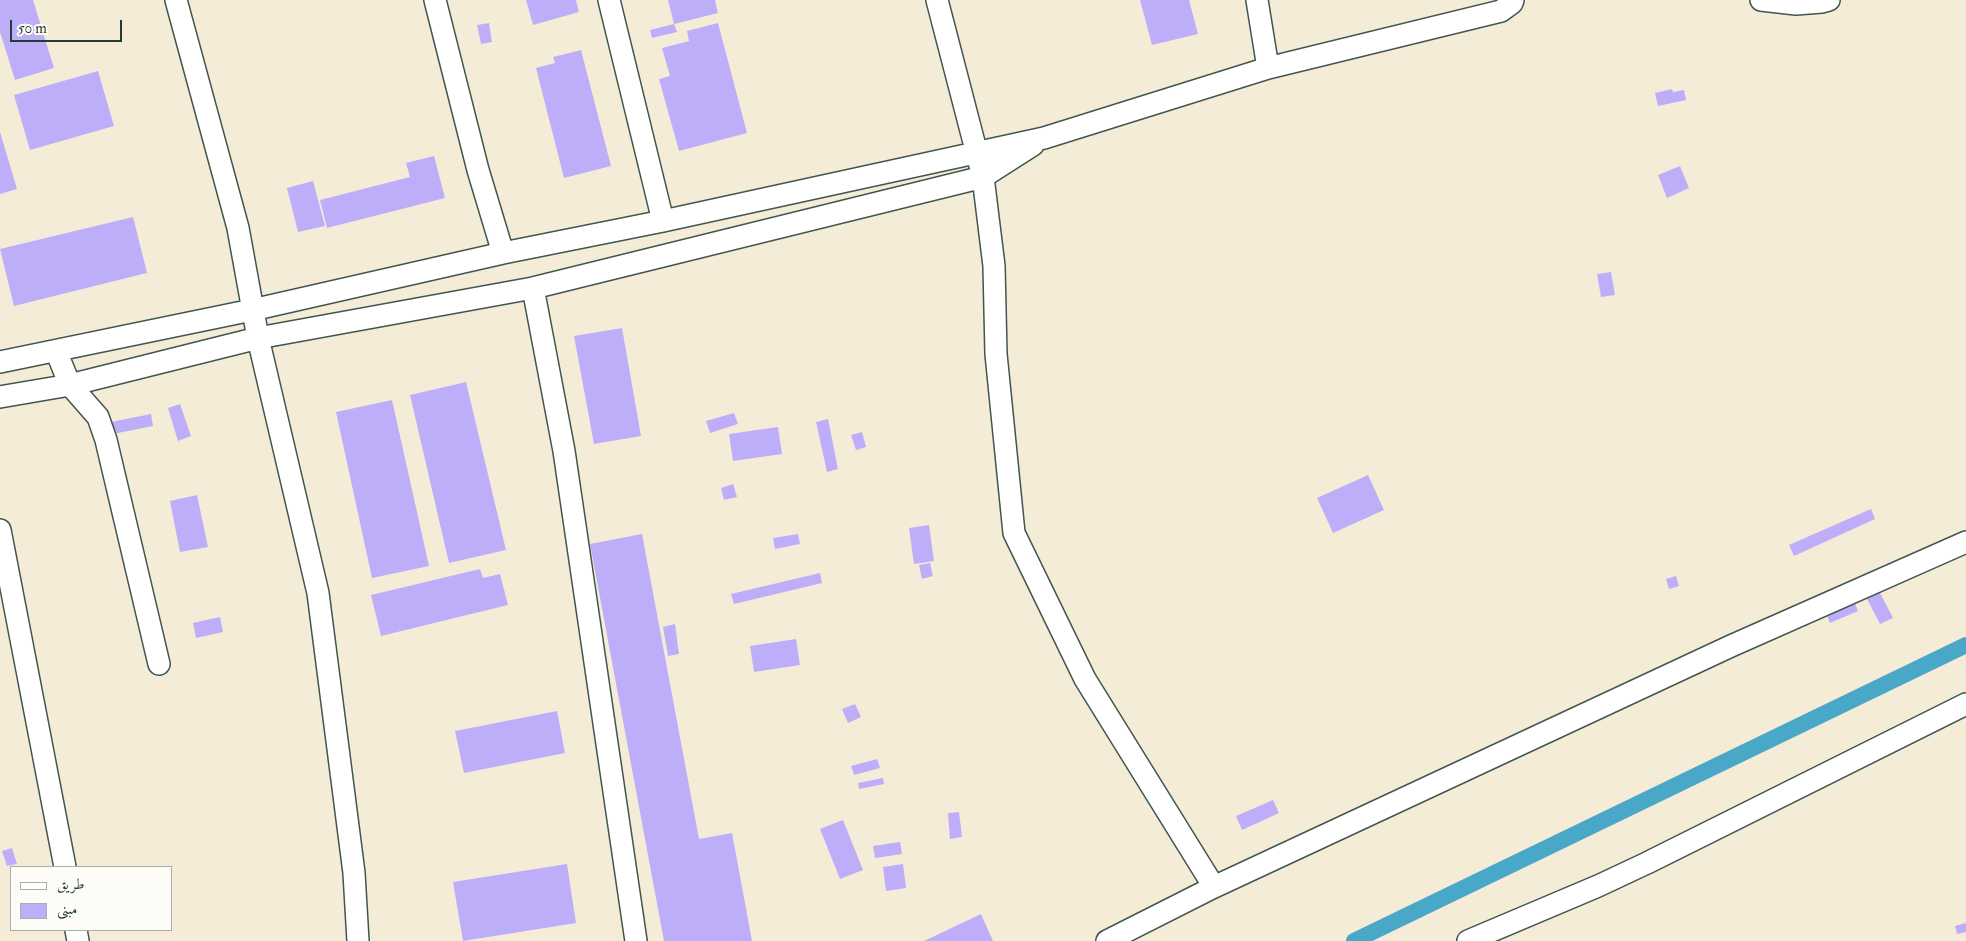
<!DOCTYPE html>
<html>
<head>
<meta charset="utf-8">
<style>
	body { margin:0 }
	#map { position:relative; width:1966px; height:941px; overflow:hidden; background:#f5ecd8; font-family:"IM FELL Double Pica",Amiri,serif }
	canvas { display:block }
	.legend { position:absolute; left:10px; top:866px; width:162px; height:65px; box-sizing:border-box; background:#fdfcf7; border:1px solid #a4b0a9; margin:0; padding:6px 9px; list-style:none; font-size:15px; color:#1f3d34 }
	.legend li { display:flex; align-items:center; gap:10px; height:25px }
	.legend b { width:25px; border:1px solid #a4b0a9 }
	.scale { position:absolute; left:10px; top:20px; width:112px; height:22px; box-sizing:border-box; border:2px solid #1f3d34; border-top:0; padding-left:6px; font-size:15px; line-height:18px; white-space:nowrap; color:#1f3d34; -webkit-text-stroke:4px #fdfcf7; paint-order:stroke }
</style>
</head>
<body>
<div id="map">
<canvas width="1966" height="941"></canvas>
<ul class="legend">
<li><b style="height:6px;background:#fff"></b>طريق</li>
<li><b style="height:14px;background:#beaef9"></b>مبنى</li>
</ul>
<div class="scale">50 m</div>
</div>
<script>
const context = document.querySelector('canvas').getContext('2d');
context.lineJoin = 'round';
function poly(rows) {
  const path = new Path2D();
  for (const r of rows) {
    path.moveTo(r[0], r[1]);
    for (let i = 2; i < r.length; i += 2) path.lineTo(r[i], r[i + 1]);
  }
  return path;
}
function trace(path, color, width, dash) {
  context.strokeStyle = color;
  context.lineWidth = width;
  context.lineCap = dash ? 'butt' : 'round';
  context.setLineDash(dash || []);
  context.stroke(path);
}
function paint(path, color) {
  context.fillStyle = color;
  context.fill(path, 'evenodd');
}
trace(poly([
	[1354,941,1966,645]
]), '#49a7c8', 16);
paint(poly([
	[0,0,33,0,54,68,15,80,0,32],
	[526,0,576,0,579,12,533,25],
	[668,0,715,0,718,13,674,24],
	[1140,0,1189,0,1198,34,1152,45],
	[489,23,492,42,481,44,477,25],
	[718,23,747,133,679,151,659,79,670,76,662,48,689,41,687,31],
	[674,24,677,32,652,38,650,30],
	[581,50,611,166,564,178,536,68,555,63,553,57],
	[98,71,114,126,30,150,14,95],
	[1672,89,1673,92,1684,90,1686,100,1658,106,1655,93],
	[0,132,17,189,0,194],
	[434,156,445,198,327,228,320,200,410,177,406,163],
	[1680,166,1689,188,1667,198,1658,175],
	[313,181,325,226,298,232,287,188],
	[133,217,147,273,14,306,0,249],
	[1611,272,1615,295,1601,297,1597,274],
	[622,328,641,436,594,444,574,336],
	[466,382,506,550,449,563,410,395],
	[392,400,429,566,372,578,336,412],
	[180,404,191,436,178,441,168,408],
	[734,413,738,424,710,433,706,421],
	[151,414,153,426,113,434,111,422],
	[828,419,838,469,827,472,816,422],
	[778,427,782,454,733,461,729,434],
	[862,432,866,447,856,450,851,435],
	[1368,475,1384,510,1333,533,1317,498],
	[733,484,737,497,724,500,721,488],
	[197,495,208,547,180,552,170,501],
	[1871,509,1875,519,1794,556,1789,545],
	[929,525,934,561,914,564,909,528],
	[642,534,699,839,732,833,752,941,664,941,590,544],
	[798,534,800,544,775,549,773,538],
	[930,563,933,576,922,579,919,565],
	[480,569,483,578,500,574,508,605,381,636,371,595],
	[820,573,822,583,734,604,731,594],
	[1676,576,1679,586,1669,589,1666,579],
	[1878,589,1893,618,1880,624,1865,595],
	[1854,601,1858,611,1830,623,1826,613],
	[220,617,223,632,196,638,193,623],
	[675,624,679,654,668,656,663,627],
	[796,639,800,665,754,672,750,646],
	[855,704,861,717,848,723,842,709],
	[557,711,565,753,464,773,455,731],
	[877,759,880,768,854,775,851,766],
	[883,778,884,784,859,789,858,783],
	[1273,800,1279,813,1242,830,1236,816],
	[959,812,962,837,950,839,948,813],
	[843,820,863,870,840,879,820,829],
	[900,842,902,854,875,858,873,846],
	[12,848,17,864,7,866,2,851],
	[567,864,576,923,463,941,453,882],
	[903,864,906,888,886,891,883,867],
	[981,914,993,941,924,941],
	[1966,923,1966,932,1957,934,1955,926]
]), '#beaef9');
const minor = poly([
	[176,0,238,228,258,338,318,593,354,873,358,941],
	[435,0,478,170,503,253],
	[609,0,663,221],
	[937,0,983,177,994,266,996,354,1014,533,1085,679,1214,887],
	[1257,0,1268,68],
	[1761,0,1796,4,1822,2,1829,0],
	[533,288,564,451,636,941],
	[56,351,70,385,98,417,106,440,159,664],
	[0,362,252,310,503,253,663,221,1044,138,1268,68,1501,11,1512,3,1513,0],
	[0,397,70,385,258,338,533,288,983,177,1033,145],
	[0,530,65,867],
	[76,930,78,941],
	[1107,941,1214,887,1731,646,1966,542],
	[1468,941,1598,886,1647,863,1966,704]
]);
trace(minor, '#3f574d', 24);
trace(minor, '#fff', 21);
</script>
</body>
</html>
